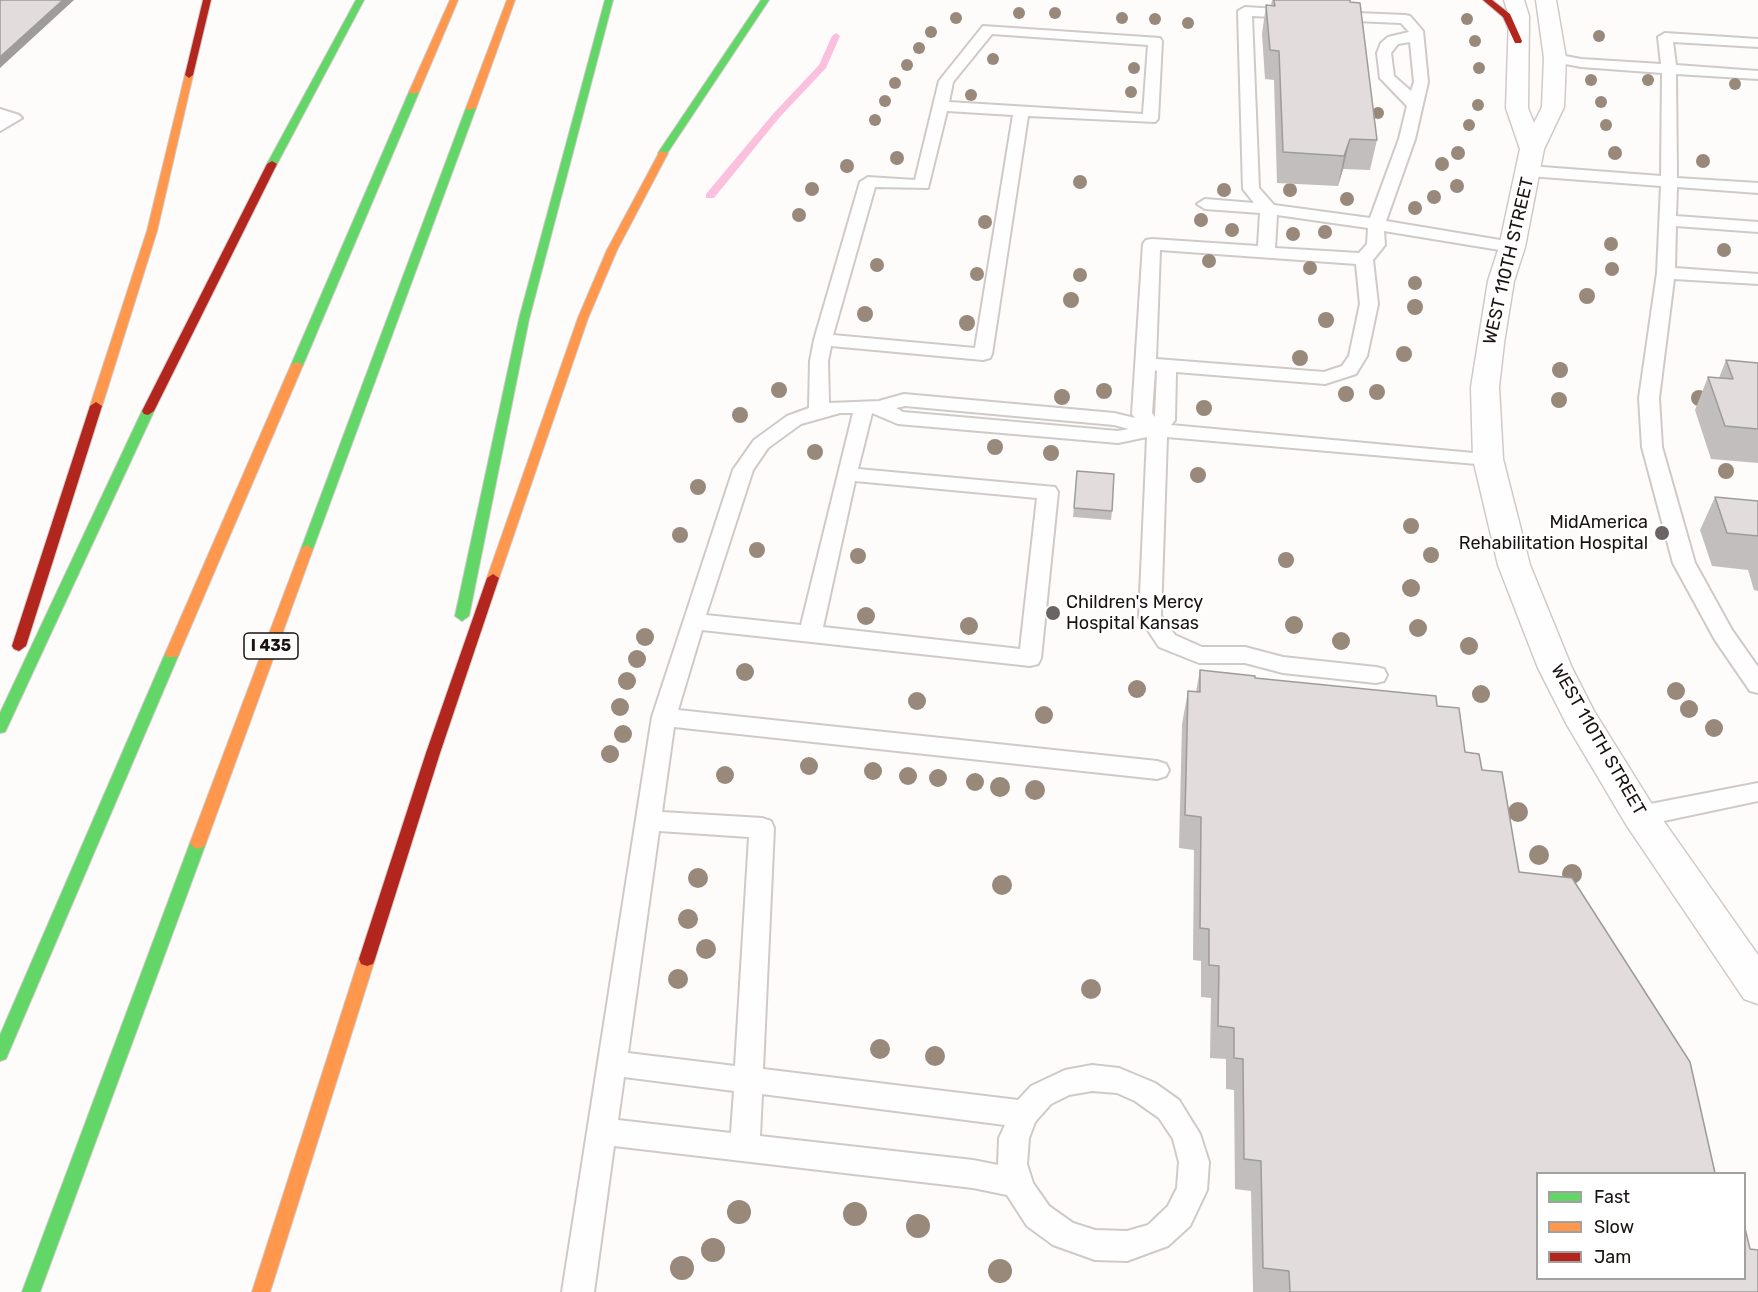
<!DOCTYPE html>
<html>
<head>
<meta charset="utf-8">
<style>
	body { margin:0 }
	#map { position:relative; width:1758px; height:1292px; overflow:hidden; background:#fefbfb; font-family:Rubik,sans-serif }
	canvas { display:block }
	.legend { position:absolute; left:1536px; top:1172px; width:210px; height:108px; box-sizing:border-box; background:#fff; border:2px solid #a3a1a0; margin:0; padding:8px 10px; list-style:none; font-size:18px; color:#1a1312 }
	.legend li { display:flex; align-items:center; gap:12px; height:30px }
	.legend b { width:30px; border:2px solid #a3a1a0 }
</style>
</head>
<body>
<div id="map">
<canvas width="1758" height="1292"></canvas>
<ul class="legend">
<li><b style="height:8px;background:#63d668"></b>Fast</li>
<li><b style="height:8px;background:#ff974d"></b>Slow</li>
<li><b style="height:8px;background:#b3261e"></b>Jam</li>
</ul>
</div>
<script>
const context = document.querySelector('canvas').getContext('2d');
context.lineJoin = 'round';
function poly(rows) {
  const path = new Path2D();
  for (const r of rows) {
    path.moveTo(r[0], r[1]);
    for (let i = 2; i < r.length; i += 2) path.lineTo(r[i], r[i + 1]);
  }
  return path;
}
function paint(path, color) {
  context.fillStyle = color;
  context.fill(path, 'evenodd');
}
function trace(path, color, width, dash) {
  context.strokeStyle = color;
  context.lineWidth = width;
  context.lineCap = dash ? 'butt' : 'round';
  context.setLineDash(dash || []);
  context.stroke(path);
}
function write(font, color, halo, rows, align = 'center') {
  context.font = font + ' Rubik,sans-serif';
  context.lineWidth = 4.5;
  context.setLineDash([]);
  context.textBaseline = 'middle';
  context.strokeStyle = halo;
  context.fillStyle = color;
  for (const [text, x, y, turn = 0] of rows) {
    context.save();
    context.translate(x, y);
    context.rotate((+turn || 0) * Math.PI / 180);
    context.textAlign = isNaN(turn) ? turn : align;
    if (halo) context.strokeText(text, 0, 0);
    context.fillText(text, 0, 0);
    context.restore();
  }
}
paint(poly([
	[836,33,840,36,826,68,779,118,714,198,706,198,706,194,773,114,819,65,832,36,836,33]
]), '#fbc0dd');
const lane = poly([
	[1245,7,1294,10,1301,14,1294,18,1252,16,1259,188,1274,205,1370,218,1399,139,1407,106,1380,78,1377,53,1381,43,1388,37,1409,32,1401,23,1333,20,1326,16,1333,12,1405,15,1410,16,1423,31,1428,82,1415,139,1386,221,1518,243,1521,247,1518,251,1512,252,1384,231,1385,245,1373,260,1378,304,1367,356,1356,374,1325,384,1176,372,1175,420,1171,425,1495,455,1498,459,1495,463,1488,465,1167,437,1161,616,1175,635,1202,647,1245,647,1283,657,1376,667,1384,669,1387,675,1384,681,1376,683,1283,673,1245,663,1199,663,1159,647,1139,617,1147,437,1118,443,898,424,872,413,858,469,1055,487,1058,492,1041,658,1038,664,1030,666,702,630,678,710,1157,761,1166,764,1169,770,1166,776,1157,779,674,727,662,812,762,818,771,821,774,828,763,1069,1018,1100,1031,1086,1065,1070,1092,1065,1119,1068,1155,1083,1179,1100,1200,1134,1209,1162,1207,1190,1190,1226,1168,1246,1157,1250,1127,1261,1095,1260,1053,1245,1027,1226,1007,1195,973,1188,614,1146,594,1292,562,1292,652,717,733,470,754,440,787,416,809,408,810,361,814,340,860,182,868,177,915,180,939,81,983,26,1160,38,1162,41,1158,119,1155,122,1028,116,992,354,990,358,983,360,831,346,828,361,829,403,879,401,904,394,1114,413,1135,418,1132,414,1143,244,1146,240,1152,239,1258,246,1260,213,1205,209,1197,204,1205,199,1254,203,1243,189,1238,11,1245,7],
	[992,34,1148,45,1143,114,949,102,953,82,992,34],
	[1410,42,1414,82,1411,91,1394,76,1391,53,1398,44,1410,42],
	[947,111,1013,115,975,348,833,335,875,187,928,188,947,111],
	[1277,215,1368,228,1367,244,1359,253,1275,248,1277,215],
	[1160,250,1356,264,1360,304,1349,356,1342,366,1324,372,1156,359,1160,250],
	[1155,370,1157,371,1155,417,1152,413,1155,370],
	[905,406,1114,425,1129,429,1118,431,903,412,896,408,905,406],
	[840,413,853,413,801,625,706,615,753,470,768,448,801,424,840,413],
	[855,481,1037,498,1020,649,823,627,855,481],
	[659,831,749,837,735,1066,628,1053,659,831],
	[624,1077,734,1091,731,1133,618,1120,624,1077],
	[1092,1091,1117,1093,1135,1101,1159,1118,1173,1139,1179,1162,1177,1188,1168,1206,1148,1225,1127,1231,1095,1230,1073,1223,1049,1206,1033,1183,1027,1164,1029,1138,1035,1122,1051,1104,1069,1095,1092,1091],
	[762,1094,1005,1125,999,1138,998,1165,973,1160,760,1136,762,1094],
	[1665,33,1758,39,1758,47,1673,42,1676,65,1758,71,1758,79,1676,74,1677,178,1758,183,1758,193,1677,187,1676,216,1758,222,1758,232,1676,226,1675,268,1758,274,1758,284,1674,279,1659,398,1662,447,1695,563,1732,630,1758,667,1758,693,1750,691,1715,640,1673,563,1642,447,1639,398,1657,273,1661,186,1529,176,1521,171,1529,166,1661,176,1662,73,1581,67,1550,61,1548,58,1555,54,1581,59,1661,64,1658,37,1665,33],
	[0,109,19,115,22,118,0,131,0,109],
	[1758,783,1758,801,1640,826,1631,823,1628,816,1631,809,1640,806,1758,783]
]);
const street = poly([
	[1504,0,1524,0,1529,16,1528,108,1534,123,1542,107,1544,58,1536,0,1556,0,1566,58,1564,107,1544,149,1525,247,1514,281,1504,343,1499,387,1503,459,1530,565,1572,668,1594,711,1653,806,1758,955,1758,1004,1744,999,1627,826,1567,725,1538,668,1498,565,1473,459,1471,387,1488,281,1499,247,1520,149,1506,108,1509,16,1504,0]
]);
const fast = poly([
	[356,0,364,0,277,164,269,166,267,164,356,0],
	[605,0,613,0,529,319,469,616,462,621,455,616,519,319,605,0],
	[761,0,769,0,666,155,660,155,658,153,761,0],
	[414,89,419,92,303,365,301,367,293,367,291,365,409,92,414,89],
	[471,105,476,108,313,549,307,553,303,552,301,549,466,108,471,105],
	[148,407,154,411,7,728,5,732,0,733,0,713,142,411,148,407],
	[172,649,179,654,8,1054,6,1059,0,1061,0,1035,165,654,172,649],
	[198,837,203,839,206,843,40,1292,22,1292,190,843,193,839,198,837]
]);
const slow = poly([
	[450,0,458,0,419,92,411,94,409,92,450,0],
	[507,0,515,0,476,108,468,110,466,108,507,0],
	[189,72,193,75,157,231,102,406,100,408,92,408,90,406,147,231,185,75,189,72],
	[660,151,668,153,617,250,588,318,499,578,493,582,488,581,487,578,578,318,607,250,660,151],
	[297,362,303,365,179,654,177,657,167,657,165,654,291,365,297,362],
	[307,545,313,549,206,843,203,847,198,849,193,847,190,843,301,549,307,545],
	[367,952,373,954,375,959,270,1292,252,1292,359,959,361,954,367,952]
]);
const jam = poly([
	[203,0,211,0,193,75,189,78,185,75,203,0],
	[1483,0,1492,0,1510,14,1522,41,1521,43,1515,43,1503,17,1483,0],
	[272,161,277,164,154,411,148,415,144,414,142,411,267,164,272,161],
	[96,402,102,406,26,646,19,651,14,649,12,646,90,406,96,402],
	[493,574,499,578,440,753,375,959,373,964,367,966,361,964,359,959,426,753,487,578,493,574]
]);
trace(lane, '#cfcac8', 4);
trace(street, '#cfcac8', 3);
trace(fast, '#cfcac8', 2);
trace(slow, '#cfcac8', 2);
trace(jam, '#cfcac8', 2);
paint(lane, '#fffefe');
paint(street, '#fffefe');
paint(fast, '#63d668');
paint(slow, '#ff974d');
paint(jam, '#b3261e');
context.fillStyle = '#98897a';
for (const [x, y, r] of [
	[1019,13,6],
	[1055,13,6],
	[956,18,6],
	[1122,18,6],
	[1155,19,6],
	[1467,19,6],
	[1188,23,6],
	[931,32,6],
	[1599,36,6],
	[1475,41,6],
	[919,48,6],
	[993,59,6],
	[907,65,6],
	[1134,68,6],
	[1479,68,6],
	[1591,80,6],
	[1648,80,6],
	[895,83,6],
	[1735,84,6],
	[1131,92,6],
	[971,95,6],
	[885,101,6],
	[1601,102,6],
	[1478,105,6],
	[1378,113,6],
	[875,120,6],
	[1469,125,6],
	[1606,125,6],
	[1458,153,7],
	[1615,153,7],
	[897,158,7],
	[1703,161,7],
	[1442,164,7],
	[847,166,7],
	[1080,182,7],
	[1457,186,7],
	[812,189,7],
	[1224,190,7],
	[1290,190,7],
	[1434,197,7],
	[1347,199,7],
	[1415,208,7],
	[799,215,7],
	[1201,220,7],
	[985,222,7],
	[1232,230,7],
	[1325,232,7],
	[1293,234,7],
	[1611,244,7],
	[1724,250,7],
	[1209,261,7],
	[877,265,7],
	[1310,268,7],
	[1612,269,7],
	[977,274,7],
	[1080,275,7],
	[1415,283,7],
	[1587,296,8],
	[1071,300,8],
	[1415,307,8],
	[865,314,8],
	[1326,320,8],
	[967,323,8],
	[1404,354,8],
	[1300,358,8],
	[1560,370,8],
	[779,390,8],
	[1104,391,8],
	[1377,392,8],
	[1346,394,8],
	[1062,397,8],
	[1699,398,8],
	[1559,400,8],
	[1204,408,8],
	[740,415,8],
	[995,447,8],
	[815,452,8],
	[1051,453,8],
	[1726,471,8],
	[1198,475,8],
	[698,487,8],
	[1411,526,8],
	[680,535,8],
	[757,550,8],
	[1431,555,8],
	[858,556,8],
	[1286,560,8],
	[1411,588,9],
	[866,616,9],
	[1294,625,9],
	[969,626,9],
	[1418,628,9],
	[645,637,9],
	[1341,641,9],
	[1469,646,9],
	[637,659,9],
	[745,672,9],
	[627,681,9],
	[1137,689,9],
	[1676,691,9],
	[1481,694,9],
	[917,701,9],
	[620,707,9],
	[1689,709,9],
	[1044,715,9],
	[1714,728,9],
	[623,734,9],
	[610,754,9],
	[809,766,9],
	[873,771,9],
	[725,775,9],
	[908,776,9],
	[938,778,9],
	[975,782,9],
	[1000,787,10],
	[1035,790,10],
	[1518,812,10],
	[1539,855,10],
	[1572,874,10],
	[698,878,10],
	[1002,885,10],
	[688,919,10],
	[706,949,10],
	[678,979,10],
	[1091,989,10],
	[880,1049,10],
	[935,1056,10],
	[739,1212,12],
	[855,1214,12],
	[918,1226,12],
	[713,1250,12],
	[682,1268,12],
	[1000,1271,12]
]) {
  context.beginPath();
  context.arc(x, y, r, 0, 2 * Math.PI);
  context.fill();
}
paint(poly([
	[1272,0,1350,0,1377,140,1370,170,1343,169,1338,186,1277,183,1274,80,1265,79,1262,34,1266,5,1271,5],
	[1726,360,1758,363,1758,463,1711,459,1695,410,1708,377,1719,378],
	[1077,471,1112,511,1111,520,1073,517],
	[1715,497,1758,501,1758,591,1754,590,1748,570,1712,566,1700,530],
	[1200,670,1437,706,1465,752,1538,1173,1758,1292,1253,1292,1251,1191,1235,1189,1234,1090,1226,1089,1226,1059,1210,1058,1211,998,1201,997,1201,961,1193,960,1194,850,1179,848,1182,724,1188,691,1196,692]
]), '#c2bebd');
paint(poly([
	[63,0,74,0,0,68,0,57],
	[1350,139,1343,169,1338,186,1344,156]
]), '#9e9b9a');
const building = poly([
	[0,0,63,0,0,57,0,0],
	[1274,0,1350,0,1350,2,1360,3,1377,140,1350,139,1344,156,1283,152,1279,51,1270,50,1266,5,1275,6,1274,0],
	[1726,360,1758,363,1758,429,1725,426,1708,377,1733,379,1726,360],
	[1077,471,1114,474,1112,511,1074,508,1077,471],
	[1715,497,1758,501,1758,536,1727,533,1715,497],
	[1200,670,1255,676,1255,678,1436,696,1437,706,1459,708,1465,752,1479,754,1482,770,1502,772,1519,872,1572,878,1690,1062,1715,1173,1538,1173,1538,1278,1744,1278,1744,1224,1750,1249,1758,1250,1758,1292,1290,1292,1289,1271,1263,1268,1261,1161,1244,1159,1243,1059,1234,1058,1234,1028,1218,1026,1219,966,1209,965,1209,929,1200,928,1201,817,1185,815,1188,691,1200,692,1200,670]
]);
paint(building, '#e2dddc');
trace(building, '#9e9b9a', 1.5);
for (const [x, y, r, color] of [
	[1662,533,8,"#6a6464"],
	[1053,613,8,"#6a6464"]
]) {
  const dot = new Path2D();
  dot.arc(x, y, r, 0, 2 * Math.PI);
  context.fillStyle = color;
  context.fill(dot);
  trace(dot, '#fff', 2);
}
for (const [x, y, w] of [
	[271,646,54]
]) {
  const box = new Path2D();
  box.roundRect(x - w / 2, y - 13, w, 26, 4.5);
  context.fillStyle = '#fff';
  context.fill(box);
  trace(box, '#1a1312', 1.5);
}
write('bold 16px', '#1a1312', null, [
	["I 435",271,646]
]);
write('18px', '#1a1312', '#fff', [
	["WEST 110TH STREET",1509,261,-77],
	["WEST 110TH STREET",1598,740,60]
]);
write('18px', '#1a1312', '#fff', [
	["MidAmerica",1648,523],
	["Rehabilitation Hospital",1648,544],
	["Children's Mercy",1066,603,"left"],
	["Hospital Kansas",1066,624,"left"]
], 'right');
</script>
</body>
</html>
